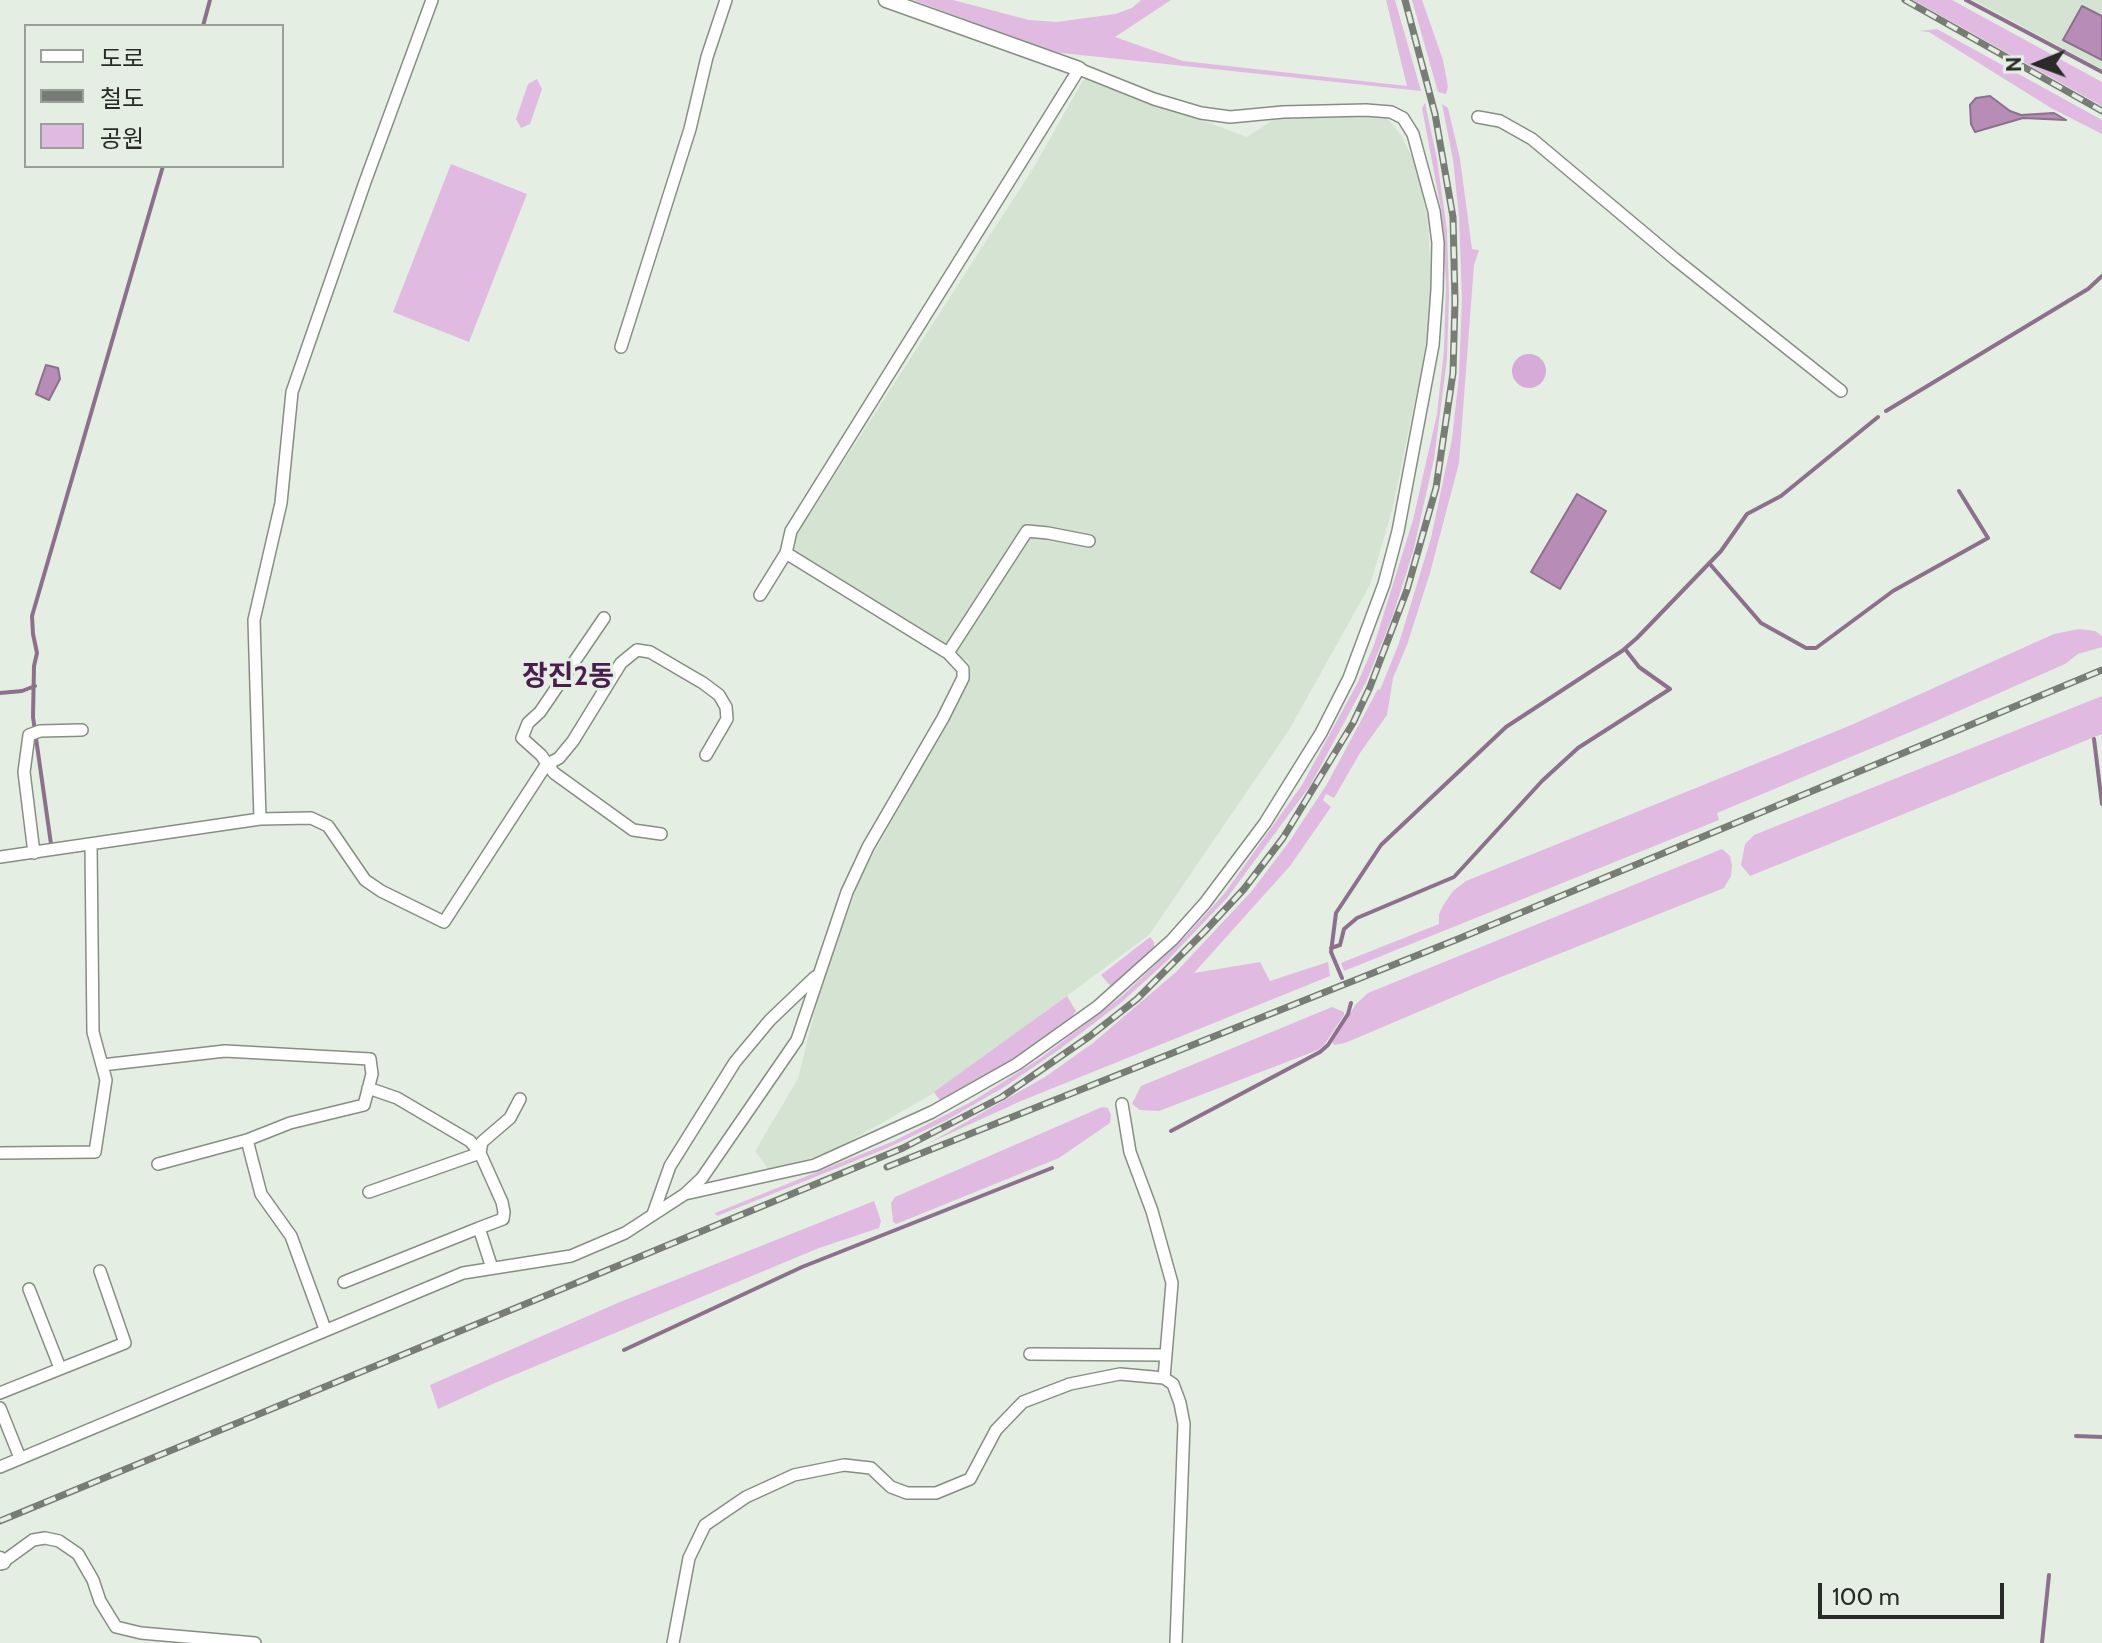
<!DOCTYPE html>
<html>
<head>
<meta charset="utf-8">
<style>
	body { margin:0 }
	#map { position:relative; width:2102px; height:1643px; overflow:hidden; background:#e5eee3; font-family:Cabin,"Noto Sans KR",sans-serif }
	canvas { display:block }
	.legend { position:absolute; left:24px; top:24px; width:260px; height:144px; box-sizing:border-box; background:#e5eee3; border:2px solid #99a098; margin:0; padding:10px 14px; list-style:none; font-size:24px; color:#282b27 }
	.legend li { display:flex; align-items:center; gap:16px; height:40px }
	.legend b { width:40px; border:2px solid #99a098 }
	.north { position:absolute; left:1998px; top:24px; width:80px; height:80px; -webkit-text-stroke:6px #e5eee3; paint-order:stroke; rotate:269deg; font-size:22px; font-weight:700; line-height:32px; text-align:center; color:#282b27 }
	.north::after { content:''; display:block; margin:auto; width:28px; height:36px; background:#282b27; clip-path:polygon(50% 0,100% 100%,50% 72%,0 100%) }
	.scale { position:absolute; left:1818px; top:1583px; width:186px; height:36px; box-sizing:border-box; border:4px solid #282b27; border-top:0; padding-left:10px; font-size:24px; line-height:28px; white-space:nowrap; color:#282b27; -webkit-text-stroke:6px #e5eee3; paint-order:stroke }
</style>
</head>
<body>
<div id="map">
<canvas width="2102" height="1643"></canvas>
<ul class="legend">
<li><b style="height:10px;background:#fff"></b>도로</li>
<li><b style="height:10px;background:#777c75"></b>철도</li>
<li><b style="height:22px;background:#e1bae2"></b>공원</li>
</ul>
<div class="north">N</div>
<div class="scale">100 m</div>
</div>
<script>
const context = document.querySelector('canvas').getContext('2d');
context.lineJoin = 'round';
function paint(path, color) {
  context.fillStyle = color;
  context.fill(path, 'evenodd');
}
function poly(rows) {
  const path = new Path2D();
  for (const r of rows) {
    if (r.length === 3) {
      path.moveTo(r[0] + r[2], r[1]);
      path.arc(r[0], r[1], r[2], 0, 2 * Math.PI);
      continue;
    }
    path.moveTo(r[0], r[1]);
    for (let i = 2; i < r.length; i += 2) path.lineTo(r[i], r[i + 1]);
  }
  return path;
}
function trace(path, color, width, dash) {
  context.strokeStyle = color;
  context.lineWidth = width;
  context.lineCap = dash ? 'butt' : 'round';
  context.setLineDash(dash || []);
  context.stroke(path);
}
function write(font, color, halo, rows, align = 'center') {
  context.font = font + ' Cabin,"Noto Sans KR",sans-serif';
  context.lineWidth = 6;
  context.setLineDash([]);
  context.textBaseline = 'middle';
  context.strokeStyle = halo;
  context.fillStyle = color;
  for (const [text, x, y, turn = 0] of rows) {
    context.save();
    context.translate(x, y);
    context.rotate((+turn || 0) * Math.PI / 180);
    context.textAlign = isNaN(turn) ? turn : align;
    if (halo) context.strokeText(text, 0, 0);
    context.fillText(text, 0, 0);
    context.restore();
  }
}
paint(poly([
	[1973,0,2102,0,2102,69],
	[1089,78,1247,137,1273,120,1297,116,1386,117,1401,135,1417,168,1428,220,1432,301,1423,361,1393,507,1370,585,1289,730,1149,935,941,1089,829,1153,769,1170,755,1151,798,1079,821,985,860,878,970,679,969,662,798,557,794,548,795,537,1034,167,1083,80]
]), '#d5e3d2');
paint(poly([
	[913,0,953,0,1029,20,1057,22,1115,14,1132,8,1141,0,1171,0,1115,37,1183,61,1407,86,1386,0,1395,0,1421,91,1052,52],
	[1412,0,1422,0,1443,60,1448,87,1446,94,1438,92],
	[1913,0,1952,0,2102,82,2102,106],
	[1937,29,2102,120,2102,134,2051,108,1929,32,1920,31],
	[537,79,542,89,530,124,521,128,516,119,528,84],
	[1425,103,1437,159,1447,231,1449,296,1447,359,1434,459,1413,552,1393,615,1367,680,1310,786,1227,898,1167,961,1122,1002,1060,1049,1006,1086,947,1120,885,1149,717,1216,715,1213,894,1141,973,1101,1042,1057,1122,996,1185,937,1224,894,1302,785,1358,682,1374,645,1413,520,1437,414,1444,350,1446,284,1441,209,1422,108],
	[1442,104,1448,108,1460,159,1472,249,1479,250,1474,265,1459,463,1430,573,1407,645,1393,678,1387,715,1360,753,1334,798,1326,794,1323,800,1331,807,1290,866,1194,973,1260,962,1270,981,1328,962,1330,976,1021,1101,929,1143,1045,1077,1093,1043,1176,972,1251,892,1289,842,1327,784,1378,689,1380,690,1399,643,1431,538,1452,439,1459,376,1462,298,1459,216,1453,160],
	[451,164,527,194,469,342,393,312],
	[2079,629,2095,631,2102,636,2102,647,2078,654,2065,664,1927,725,1717,813,1719,820,1344,971,1341,963,1439,924,1439,914,1444,904,1453,891,1466,881,1849,726,2054,634],
	[2102,696,2102,734,1750,876,1741,865,1745,844,1754,835],
	[1722,849,1730,856,1732,865,1731,876,1724,888,1491,981,1345,1043,1334,1045,1332,1042,1356,1004,1368,993],
	[1150,937,1154,942,1154,949,1112,988,1101,975],
	[1067,996,1076,1011,1069,1020,1002,1067,942,1101,938,1098,934,1092],
	[1332,1007,1344,1012,1344,1015,1324,1045,1318,1050,1159,1111,1140,1110,1132,1104,1141,1086],
	[1102,1107,1108,1108,1111,1115,1110,1123,1059,1158,896,1224,893,1222,891,1203,895,1197],
	[874,1201,881,1221,879,1228,819,1248,495,1383,438,1409,430,1385,620,1302]
]), '#e1bae2');
paint(poly([
	[1529,371,17]
]), '#d6abd7');
const water = poly([
	[2082,6,2102,16,2102,60,2063,40,2082,6],
	[1990,96,2010,111,2021,115,2054,113,2066,120,2023,118,1975,132,1971,124,1970,105,1976,98,1990,96],
	[46,365,58,368,60,379,49,400,36,394,46,365],
	[1577,494,1606,511,1560,589,1531,572,1577,494]
]);
paint(water, '#b78db8');
trace(water, '#8c708c', 2);
trace(poly([
	[1966,0,2102,72],
	[203,26,210,0],
	[1886,411,2088,289,2102,276],
	[1709,563,1761,623,1806,648,1816,648,1893,591,1988,538,1959,491],
	[0,693,22,691,35,686],
	[2094,739,2102,804],
	[51,844,33,717,34,666,37,653,33,634,32,616,163,166],
	[1331,948,1340,945,1344,929,1357,918,1454,877,1542,781,1578,748,1670,689,1639,667,1625,649],
	[1342,978,1331,952,1336,913,1381,845,1506,727,1622,651,1637,638,1721,551,1747,514,1781,496,1878,417],
	[1171,1131,1320,1052,1328,1045,1348,1014,1351,1003],
	[624,1350,802,1267,1052,1168],
	[2076,1436,2102,1437],
	[2042,1643,2049,1575]
]), '#8c708c', 4);
const minor = poly([
	[1478,117,1500,121,1532,139,1675,259,1841,391],
	[621,347,690,129,707,57,726,0],
	[604,618,540,712,528,723,522,738,541,755,554,773,633,830,661,834],
	[948,653,1027,531,1048,533,1089,541],
	[260,819,254,620,281,503,292,392,365,182,432,0],
	[34,853,24,772,29,735,40,731,82,730],
	[0,857,260,819,311,818,328,826,365,880,381,891,444,922,546,765,559,758,573,741,621,663,637,650,650,652,703,683,719,695,726,707,727,719,706,755],
	[102,1065,225,1051,370,1059,372,1074,364,1105,290,1123,247,1140,158,1164],
	[368,1088,397,1098,470,1141,480,1153,502,1202,504,1212,503,1219,479,1228,492,1268],
	[1122,1104,1130,1152,1152,1211,1172,1283,1164,1378],
	[247,1140,261,1194,291,1236,325,1329],
	[0,1153,95,1152,106,1080,93,1032,91,845],
	[369,1192,480,1153,482,1142,510,1118,520,1099],
	[685,1194,815,1165,932,1112,1017,1064,1097,1007,1172,940,1205,903,1265,823,1321,733,1349,678,1384,584,1398,531,1433,345,1437,290,1438,243,1434,211,1413,134,1403,118,1391,112,1366,110,1283,112,1230,117,1201,113,1154,99,1079,69,791,531,786,553,760,595],
	[653,1214,670,1166,735,1062,770,1020,815,977],
	[344,1282,479,1228],
	[29,1289,60,1368],
	[1030,1354,1166,1355],
	[0,1393,125,1343,100,1271],
	[0,1408,20,1458],
	[0,1467,463,1273,571,1256,625,1233,685,1194,702,1178,797,1040,847,892,868,847,943,718,963,678,963,669,948,653,786,553],
	[0,1564,33,1540,45,1538,59,1541,78,1554,93,1580,100,1601,116,1627,141,1633,255,1643],
	[673,1643,689,1558,705,1525,746,1497,794,1475,844,1465,871,1468,891,1487,907,1493,936,1493,970,1479,996,1430,1023,1402,1070,1384,1120,1374,1164,1378,1173,1384,1180,1403,1184,1424,1176,1643]
]);
const tertiary = poly([
	[886,0,1079,69],
	[0,1559,3,1562]
]);
trace(minor, '#868e84', 14);
trace(tertiary, '#868e84', 17);
trace(minor, '#fff', 11);
trace(tertiary, '#fff', 14);
const rail = poly([
	[1905,0,2102,111],
	[887,1167,1458,939,2102,670],
	[0,1521,903,1148,1002,1097,1090,1036,1137,999,1205,931,1244,889,1283,838,1353,723,1370,687,1407,590,1436,488,1453,373,1455,301,1453,217,1435,114,1405,0]
]);
trace(rail, '#777c75', 7);
trace(rail, '#e5eee3', 4, [12]);
write('bold 28px', '#4b1c4d', '#e5eee3', [
	["장진2동",568,677]
]);
</script>
</body>
</html>
